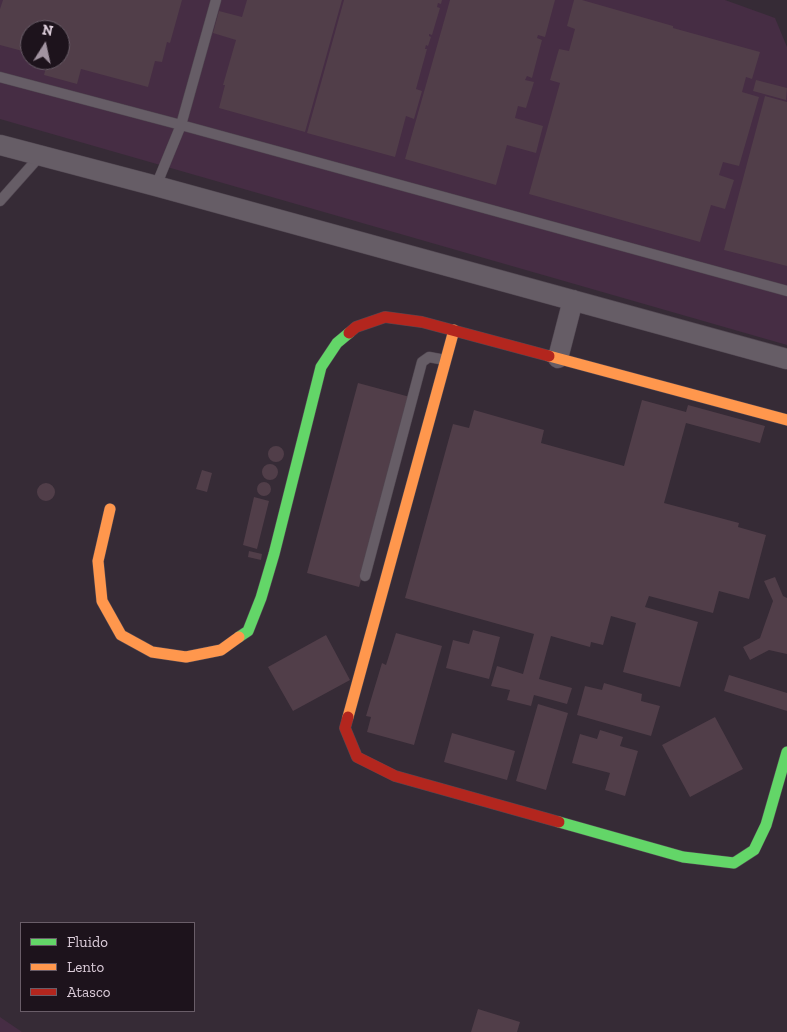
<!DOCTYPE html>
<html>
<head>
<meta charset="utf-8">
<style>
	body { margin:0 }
	#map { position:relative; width:787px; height:1032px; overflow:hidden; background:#362b36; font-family:"Zilla Slab",serif }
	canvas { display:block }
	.legend { position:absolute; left:20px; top:922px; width:175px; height:90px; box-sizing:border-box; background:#1d131c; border:1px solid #695d68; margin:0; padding:6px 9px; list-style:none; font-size:15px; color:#dccdda }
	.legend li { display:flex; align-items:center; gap:10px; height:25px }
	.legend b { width:25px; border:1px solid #695d68 }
	.north { position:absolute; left:20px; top:20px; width:50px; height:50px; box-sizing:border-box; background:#1d131c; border:1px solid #695d68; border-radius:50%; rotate:10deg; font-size:14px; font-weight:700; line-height:20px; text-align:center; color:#dccdda }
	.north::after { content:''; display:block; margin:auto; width:18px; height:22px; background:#a294a1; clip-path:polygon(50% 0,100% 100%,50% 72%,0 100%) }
</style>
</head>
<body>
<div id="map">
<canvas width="787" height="1032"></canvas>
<ul class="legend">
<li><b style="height:6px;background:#63d668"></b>Fluido</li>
<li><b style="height:6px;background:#ff974d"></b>Lento</li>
<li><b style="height:6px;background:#b3261e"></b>Atasco</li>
</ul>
<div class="north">N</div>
</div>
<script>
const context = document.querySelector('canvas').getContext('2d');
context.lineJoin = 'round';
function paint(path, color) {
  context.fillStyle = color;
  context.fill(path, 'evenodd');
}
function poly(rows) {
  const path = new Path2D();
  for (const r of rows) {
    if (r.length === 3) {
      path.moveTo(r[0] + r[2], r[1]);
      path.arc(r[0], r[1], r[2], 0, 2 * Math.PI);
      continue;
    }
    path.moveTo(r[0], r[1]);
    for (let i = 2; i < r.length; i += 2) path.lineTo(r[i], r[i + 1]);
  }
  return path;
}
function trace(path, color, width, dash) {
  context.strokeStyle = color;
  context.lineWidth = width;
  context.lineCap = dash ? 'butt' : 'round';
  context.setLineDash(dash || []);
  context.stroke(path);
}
paint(poly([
	[0,0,725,0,775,18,787,47,787,345,0,119],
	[30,30,60,30,60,60,30,60],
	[0,1017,22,1032,0,1032]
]), '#462d44');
paint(poly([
	[3,0,182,0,170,43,167,42,162,62,155,61,148,87,81,69,77,84,44,75,48,60,60,60,60,30,30,30,30,53,0,45,0,9],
	[247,0,342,0,305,132,219,108,225,85,223,85,236,40,213,33,219,11,242,17],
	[344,0,442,0,441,4,438,3,437,7,440,8,432,35,429,34,429,36,431,37,428,46,426,45,425,49,427,49,416,89,422,91,414,119,406,116,395,157,307,133],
	[450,0,555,0,545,37,538,35,537,38,542,40,532,78,527,76,525,80,534,82,526,108,518,106,515,118,543,126,536,153,507,145,496,185,405,159],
	[574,0,582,0,673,26,673,28,760,52,752,79,746,77,742,92,759,97,739,166,723,162,719,175,734,180,725,209,711,205,700,242,529,194,560,83,550,80,559,49,569,51,575,29,567,26],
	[756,80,787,88,786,100,753,91],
	[765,96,787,102,787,266,724,250],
	[358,383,410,397,359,587,307,573],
	[642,400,686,412,688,405,765,426,760,443,686,423,664,503,739,523,738,527,766,535,749,599,719,591,713,613,649,596,645,607,698,622,680,687,623,672,636,623,611,616,603,645,591,642,590,647,551,636,539,679,572,688,567,704,534,695,531,706,507,700,510,690,491,686,497,666,523,674,534,634,405,598,453,424,469,428,474,410,544,430,541,443,624,466],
	[276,454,8],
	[270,472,8],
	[202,470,212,473,207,492,196,489],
	[264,489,7],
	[46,492,9],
	[254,497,269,501,257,549,243,545],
	[249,551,262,554,261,560,248,557],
	[775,577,783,596,787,598,787,654,769,650,750,660,743,647,760,638,773,601,764,581],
	[473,630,500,637,489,679,446,668,453,640,469,644],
	[396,633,442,646,414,745,367,732,371,717,366,716,382,663,386,665],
	[326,635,350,680,293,711,268,667],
	[729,675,787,693,787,711,724,691],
	[604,683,642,694,641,701,660,706,651,736,577,715,585,686,602,690],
	[538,704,568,713,546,790,516,781],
	[715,717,743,769,690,797,662,745],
	[600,730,623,737,620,746,638,751,625,796,605,790,610,773,572,763,580,734,597,739],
	[452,733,515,751,507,780,444,762],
	[478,1009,520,1022,517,1032,471,1032]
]), '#513e49');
const lane = poly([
	[0,77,181,125,787,291],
	[156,186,181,125,216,0],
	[0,201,40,156],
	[365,576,422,362,429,357,445,360]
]);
const street = poly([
	[0,145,156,186,787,359],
	[558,358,573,300]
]);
const fast = poly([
	[239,637,248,631,261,598,274,554,321,367,337,343,349,333],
	[559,822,683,857,734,863,754,850,766,825,787,752]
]);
const slow = poly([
	[549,356,787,420],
	[110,509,98,561,102,601,121,635,152,652,186,657,221,650,239,637],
	[348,717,454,330]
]);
const jam = poly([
	[349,333,356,327,385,317,422,322,549,356],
	[348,717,345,728,357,757,395,776,559,822]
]);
trace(lane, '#524852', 11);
trace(street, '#524852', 21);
trace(fast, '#524852', 12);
trace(slow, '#524852', 12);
trace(jam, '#524852', 12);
trace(lane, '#665d66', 10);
trace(street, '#665d66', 20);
trace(fast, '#63d668', 11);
trace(slow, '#ff974d', 11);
trace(jam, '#b3261e', 11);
</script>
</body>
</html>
